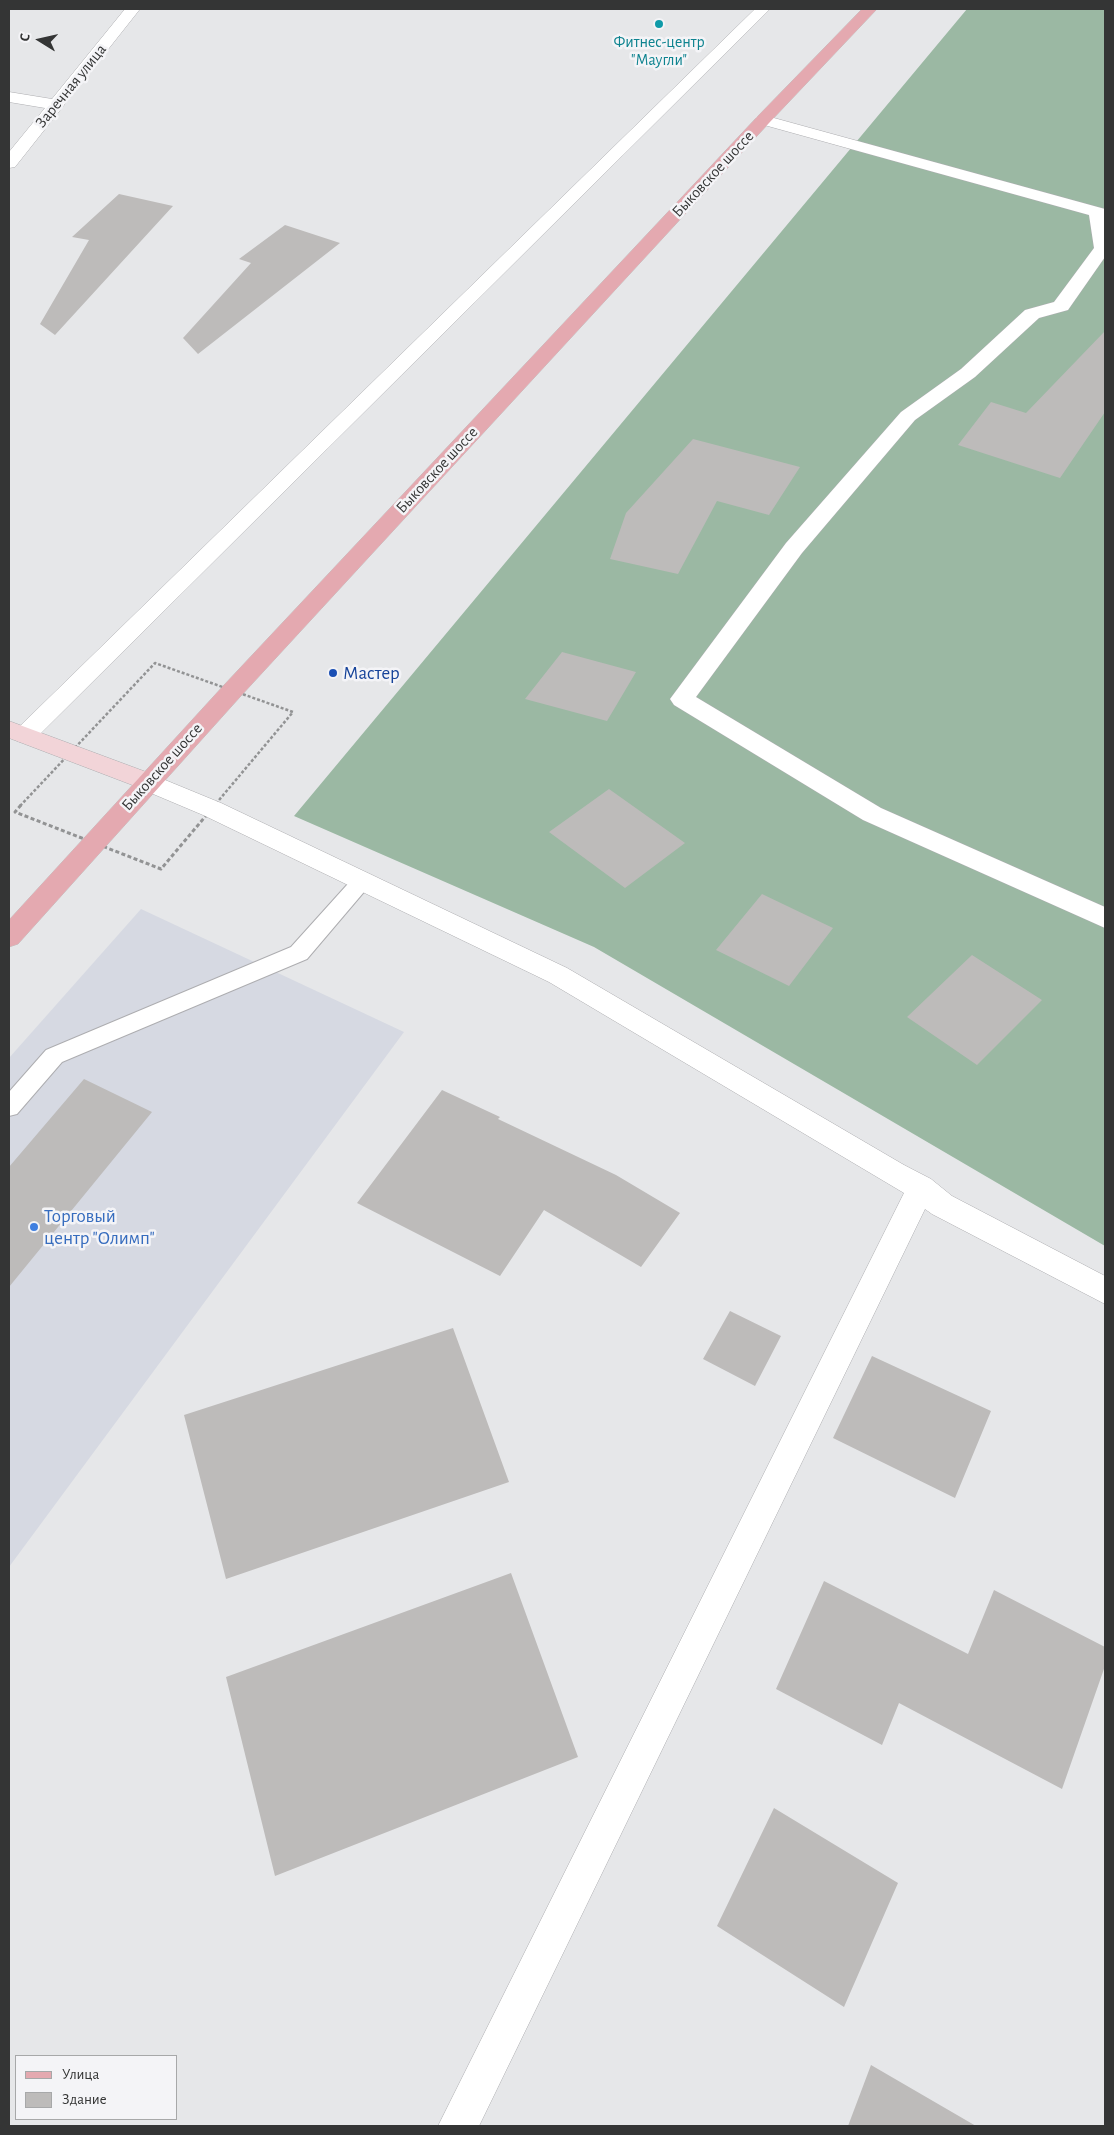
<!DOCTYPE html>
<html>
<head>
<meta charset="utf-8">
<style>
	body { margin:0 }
	#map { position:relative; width:1114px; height:2135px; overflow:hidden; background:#e6e7e9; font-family:"Alegreya Sans",sans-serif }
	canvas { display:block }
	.frame { position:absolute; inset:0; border:10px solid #343535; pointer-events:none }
	.legend { position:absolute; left:15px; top:2055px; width:162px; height:65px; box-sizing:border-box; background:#f4f4f7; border:1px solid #a7a8a9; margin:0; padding:6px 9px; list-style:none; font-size:15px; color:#343535 }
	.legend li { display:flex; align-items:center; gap:10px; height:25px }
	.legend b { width:25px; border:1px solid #a7a8a9 }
	.north { position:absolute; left:15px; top:15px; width:50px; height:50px; -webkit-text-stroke:4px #f4f4f7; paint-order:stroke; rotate:280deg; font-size:14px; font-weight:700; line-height:20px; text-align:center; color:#343535 }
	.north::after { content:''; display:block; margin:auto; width:18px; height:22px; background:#343535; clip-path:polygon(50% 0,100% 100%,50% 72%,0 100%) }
</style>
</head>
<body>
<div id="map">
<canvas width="1114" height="2135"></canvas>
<div class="frame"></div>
<ul class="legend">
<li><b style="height:6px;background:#e4a9b0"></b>Улица</li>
<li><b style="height:14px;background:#bdbbba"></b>Здание</li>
</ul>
<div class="north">С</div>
</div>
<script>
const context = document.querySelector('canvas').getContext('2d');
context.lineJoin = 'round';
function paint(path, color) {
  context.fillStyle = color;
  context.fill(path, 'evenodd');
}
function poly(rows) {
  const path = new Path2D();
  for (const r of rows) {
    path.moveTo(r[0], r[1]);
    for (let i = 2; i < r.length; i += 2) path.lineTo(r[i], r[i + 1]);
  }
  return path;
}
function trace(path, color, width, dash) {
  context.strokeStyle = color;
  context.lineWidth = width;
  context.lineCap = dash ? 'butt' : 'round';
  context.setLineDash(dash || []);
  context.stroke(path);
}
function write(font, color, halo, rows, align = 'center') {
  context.font = font + ' "Alegreya Sans",sans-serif';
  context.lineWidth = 5;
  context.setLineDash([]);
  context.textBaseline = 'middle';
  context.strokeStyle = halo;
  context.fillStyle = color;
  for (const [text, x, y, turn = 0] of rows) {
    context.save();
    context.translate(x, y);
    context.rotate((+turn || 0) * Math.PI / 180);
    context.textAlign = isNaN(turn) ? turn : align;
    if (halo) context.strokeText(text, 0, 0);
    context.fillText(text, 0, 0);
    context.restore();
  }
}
paint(poly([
	[141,909,404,1032,9,1567,9,1058]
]), '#d6d9e2');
paint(poly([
	[967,9,1105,9,1105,1246,594,947,294,816]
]), '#9bb8a3');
paint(poly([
	[119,194,173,206,55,335,40,324,89,240,72,237],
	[285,225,340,243,198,354,183,338,251,263,239,259],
	[1105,331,1105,412,1060,478,958,445,991,402,1026,413],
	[693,439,800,467,769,515,717,501,678,574,610,559,626,513],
	[562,652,636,672,607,721,525,699],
	[609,789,685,843,625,888,549,832],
	[762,894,833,928,789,986,716,950],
	[972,955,1042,1000,977,1065,907,1017],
	[84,1079,152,1112,9,1287,9,1167],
	[442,1090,500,1117,498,1119,616,1175,680,1213,641,1267,544,1210,500,1276,357,1203],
	[730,1311,781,1336,755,1386,703,1359],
	[453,1328,509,1482,226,1579,184,1415],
	[872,1356,991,1411,955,1498,833,1438],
	[511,1573,578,1757,275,1876,226,1677],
	[824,1581,968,1654,994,1590,1105,1647,1105,1666,1062,1789,899,1703,882,1745,776,1689],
	[774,1808,898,1883,844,2007,717,1926],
	[871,2065,976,2126,848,2126]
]), '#bdbbba');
const lane = poly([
	[362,873,369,876,372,881,369,886,307,959,62,1062,17,1114,9,1116,9,1092,46,1050,291,947,355,876,362,873]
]);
const street = poly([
	[125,9,140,9,15,167,9,168,9,152,45,108,9,102,9,92,52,99,125,9],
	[755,9,770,9,33,741,25,743,17,741,13,735,17,729,755,9],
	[763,115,1105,209,1105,257,1068,310,1039,318,975,377,915,420,802,553,696,697,881,808,1105,907,1105,928,863,820,674,705,670,699,786,543,901,412,961,369,1025,310,1054,302,1094,248,1089,215,757,123,755,120,757,117,763,115],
	[148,773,221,803,567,968,904,1165,931,1179,952,1196,1105,1276,1105,1304,932,1214,925,1209,479,2126,438,2126,904,1193,549,982,203,815,139,788,136,782,139,776,148,773]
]);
const secondary = poly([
	[9,721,157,776,160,782,157,788,148,791,9,738,9,721]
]);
const primary = poly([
	[862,9,877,9,769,123,240,697,18,944,9,947,9,920,224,685,757,117,862,9]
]);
trace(lane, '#adadb0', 2);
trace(street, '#adadb0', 1);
trace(secondary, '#adadb0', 1);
trace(primary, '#c2c2c2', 1);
trace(poly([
	[20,806,155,663,293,712,214,806]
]), '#929394', 2.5, [3, 2]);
trace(poly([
	[21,805,15,812,161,869,215,805]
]), '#929394', 3, [4, 2.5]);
paint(lane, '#fff');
paint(street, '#fff');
paint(secondary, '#f2d4d8');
paint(primary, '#e4a9b0');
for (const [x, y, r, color] of [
	[659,24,5,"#0f9aa8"],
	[333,673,5,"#1a4fb4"],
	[34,1227,5,"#3f7fe0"]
]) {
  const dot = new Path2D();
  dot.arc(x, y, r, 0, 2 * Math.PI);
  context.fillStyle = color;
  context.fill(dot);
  trace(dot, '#f4f4f7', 2);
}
write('16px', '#0d838f', '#f4f4f7', [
	["Фитнес-центр",659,42],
	["\"Маугли\"",659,60]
]);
write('16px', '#343535', '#f4f4f7', [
	["Заречная улица",71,86,-51],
	["Быковское шоссе",713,174,-47],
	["Быковское шоссе",437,470,-47],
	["Быковское шоссе",162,767,-48]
]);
write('19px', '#164399', '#f4f4f7', [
	["Мастер",343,673]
], 'left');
write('19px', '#366cbe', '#f4f4f7', [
	["Торговый",44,1216],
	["центр \"Олимп\"",44,1238]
], 'left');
</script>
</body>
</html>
